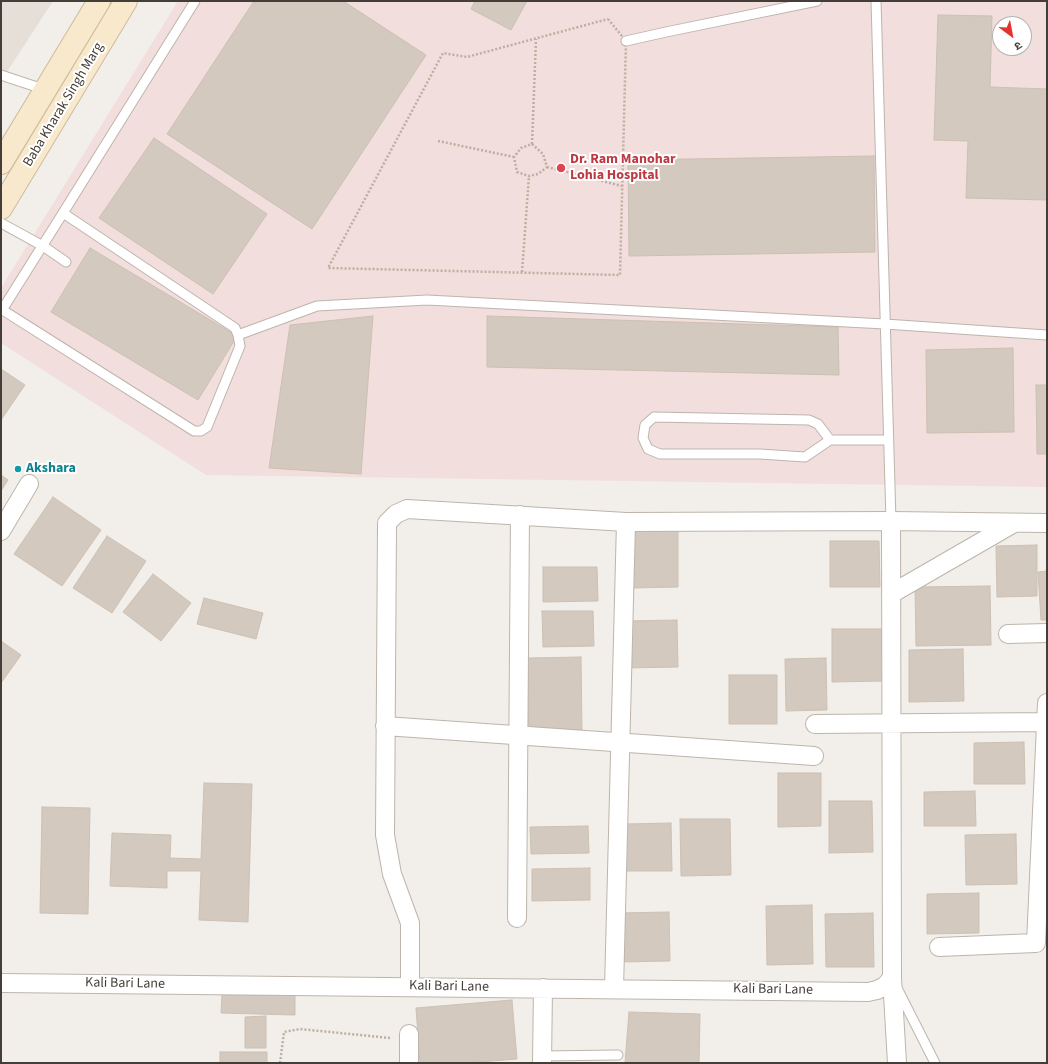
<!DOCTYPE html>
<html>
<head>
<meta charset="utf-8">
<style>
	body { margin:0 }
	#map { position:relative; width:1048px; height:1064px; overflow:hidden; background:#f2eee9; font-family:"Source Sans 3","Noto Sans Devanagari",sans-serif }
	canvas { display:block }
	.frame { position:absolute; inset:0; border:2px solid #453e38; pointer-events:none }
	.north { position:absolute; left:992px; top:16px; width:40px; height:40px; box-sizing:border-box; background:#fff; border:1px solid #b5b2af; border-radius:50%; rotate:148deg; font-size:11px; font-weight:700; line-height:16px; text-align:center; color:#453e38 }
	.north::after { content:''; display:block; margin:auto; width:14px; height:18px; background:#e4332e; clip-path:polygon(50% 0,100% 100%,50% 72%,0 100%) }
</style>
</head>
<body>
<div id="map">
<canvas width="1048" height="1064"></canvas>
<div class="frame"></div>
<div class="north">उ</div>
</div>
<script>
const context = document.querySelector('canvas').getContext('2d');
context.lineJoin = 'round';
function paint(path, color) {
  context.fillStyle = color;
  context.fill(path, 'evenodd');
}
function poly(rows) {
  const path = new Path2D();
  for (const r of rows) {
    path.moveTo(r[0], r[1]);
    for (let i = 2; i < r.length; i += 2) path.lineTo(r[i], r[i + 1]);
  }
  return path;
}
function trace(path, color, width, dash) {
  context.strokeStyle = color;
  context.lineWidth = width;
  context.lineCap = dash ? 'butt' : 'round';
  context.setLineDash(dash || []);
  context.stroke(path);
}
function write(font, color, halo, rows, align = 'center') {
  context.font = font + ' "Source Sans 3",sans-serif';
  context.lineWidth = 4;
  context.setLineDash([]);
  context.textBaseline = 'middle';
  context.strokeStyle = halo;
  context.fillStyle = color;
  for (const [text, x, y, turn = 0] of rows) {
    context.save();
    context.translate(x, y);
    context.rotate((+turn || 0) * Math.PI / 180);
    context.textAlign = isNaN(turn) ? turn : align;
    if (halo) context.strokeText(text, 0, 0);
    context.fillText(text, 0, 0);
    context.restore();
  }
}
paint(poly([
	[1,1,53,1,1,81]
]), '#e6dfd7');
paint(poly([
	[178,1,1047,1,1047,487,206,475,1,343,1,288],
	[1000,24,1024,24,1024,48,1000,48]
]), '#f2dedd');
const building = poly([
	[254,1,343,1,426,55,312,229,167,134,254,1],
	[475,1,527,1,511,30,471,9,475,1],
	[938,15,992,16,990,87,1047,89,1047,200,966,198,968,141,934,140,938,15],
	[154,138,267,214,213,294,99,218,154,138],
	[874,156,875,252,629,256,628,160,874,156],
	[90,248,237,336,198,400,51,312,90,248],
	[373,316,361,474,269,468,290,325,373,316],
	[487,316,838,327,839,375,487,367,487,316],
	[1013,348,1014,432,927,433,926,350,1013,348],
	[1,369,25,385,1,420,1,369],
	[1036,385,1047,385,1047,454,1037,454,1036,385],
	[1,475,8,480,1,491,1,475],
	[53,497,101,530,62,586,14,554,53,497],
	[678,529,678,587,633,588,632,530,678,529],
	[107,536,146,561,112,613,73,588,107,536],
	[830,541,879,541,880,587,830,587,830,541],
	[1037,545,1037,596,997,597,996,546,1037,545],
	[543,567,597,567,598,601,543,602,543,567],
	[1047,571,1047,620,1041,620,1038,572,1047,571],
	[153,574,191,603,161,641,123,612,153,574],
	[990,586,991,645,916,646,915,587,990,586],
	[204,598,263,613,256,639,197,624,204,598],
	[542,611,593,611,594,646,543,647,542,611],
	[677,620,678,667,625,668,625,621,677,620],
	[832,629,882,629,882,681,832,682,832,629],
	[1,641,21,655,1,683,1,641],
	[963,649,964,701,909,702,909,650,963,649],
	[581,657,582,733,528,734,528,658,581,657],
	[826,658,827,710,786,711,785,659,826,658],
	[729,675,777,675,777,724,729,724,729,675],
	[1024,742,1025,784,974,784,974,743,1024,742],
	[778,773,821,773,821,826,778,827,778,773],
	[204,783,252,784,248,922,199,920,201,871,167,871,167,888,110,886,112,833,171,835,170,858,201,859,204,783],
	[975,791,976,826,924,826,924,792,975,791],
	[829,801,872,801,873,852,829,853,829,801],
	[42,807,90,808,88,914,40,913,42,807],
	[680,819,730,819,731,875,681,876,680,819],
	[671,823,672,871,626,871,626,824,671,823],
	[588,826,589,853,531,854,530,827,588,826],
	[1016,834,1017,884,966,885,965,835,1016,834],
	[590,868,590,900,532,901,532,869,590,868],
	[979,893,979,933,927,934,927,894,979,893],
	[812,905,813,964,767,965,766,906,812,905],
	[669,912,670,961,619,962,619,913,669,912],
	[873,913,874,967,826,967,825,914,873,913],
	[222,993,295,995,295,1015,221,1013,222,993],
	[512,1000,517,1059,467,1063,420,1063,416,1008,512,1000],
	[629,1012,700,1014,699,1063,625,1063,629,1012],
	[266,1016,266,1048,245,1048,245,1017,266,1016],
	[220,1052,267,1052,267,1063,220,1063,220,1052]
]);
paint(building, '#d3c9bf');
trace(building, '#cdc0b3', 1);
const lane = poly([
	[876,1,891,521],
	[626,41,666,32,817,1],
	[1,75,46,90],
	[63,213,195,1],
	[1,223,43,246,66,262],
	[1,309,194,431,201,431,207,427,240,346,238,335,235,328,63,213,2,310],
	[238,335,317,306,427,300,885,324,1047,335],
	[830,440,818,424,809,420,654,417,645,425,643,438,648,449,660,454,760,454,805,457,830,440,888,440],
	[897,988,935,1063],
	[542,1056,618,1055]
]);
const street = poly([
	[891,521,892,978,897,1063],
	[1,531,29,484],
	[891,594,1014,523],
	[1008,634,1047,633],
	[815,724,1046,722],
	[385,726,814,756],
	[517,918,520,515],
	[939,947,1036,943,1047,703],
	[1,983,868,992,877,990,885,986,892,978],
	[410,987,410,923,392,874,385,835,387,523,396,514,407,509,626,522,891,521,1047,523],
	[614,989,626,522],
	[409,1063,409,1034],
	[542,1063,543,988]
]);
const secondary = poly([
	[1,163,99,1],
	[1,208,126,1]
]);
trace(lane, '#bdb5ac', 11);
trace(street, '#bdb5ac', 20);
trace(secondary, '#cdbb9d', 24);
trace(poly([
	[608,19,626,41,620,275,328,268,443,53,467,57,608,19],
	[438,141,514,157],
	[532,144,536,39],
	[532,144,543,154,547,167,538,174,529,176,517,172,514,157,521,148,532,144],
	[547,167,622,186],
	[522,272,529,176],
	[280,1063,284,1032,300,1029,390,1038]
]), '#bdaf9f', 2.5, [2, 2]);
trace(lane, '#fff', 9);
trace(street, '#fff', 18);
trace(secondary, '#f9e9cc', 22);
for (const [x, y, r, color] of [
	[561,168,5,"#e0444e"],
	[18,469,4,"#0f9aa8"]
]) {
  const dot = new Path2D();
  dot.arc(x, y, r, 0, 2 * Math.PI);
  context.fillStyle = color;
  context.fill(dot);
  trace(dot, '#fff', 1.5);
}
write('14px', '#453e38', '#fff', [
	["Baba Kharak Singh Marg",64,105,-59],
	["Kali Bari Lane",125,984,1],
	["Kali Bari Lane",449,987,1],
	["Kali Bari Lane",773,990,1]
]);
write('bold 14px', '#be3a42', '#fff', [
	["Dr. Ram Manohar",570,160],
	["Lohia Hospital",570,176]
], 'left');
write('bold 14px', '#0d838f', '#fff', [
	["Akshara",26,469]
], 'left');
</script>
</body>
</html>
